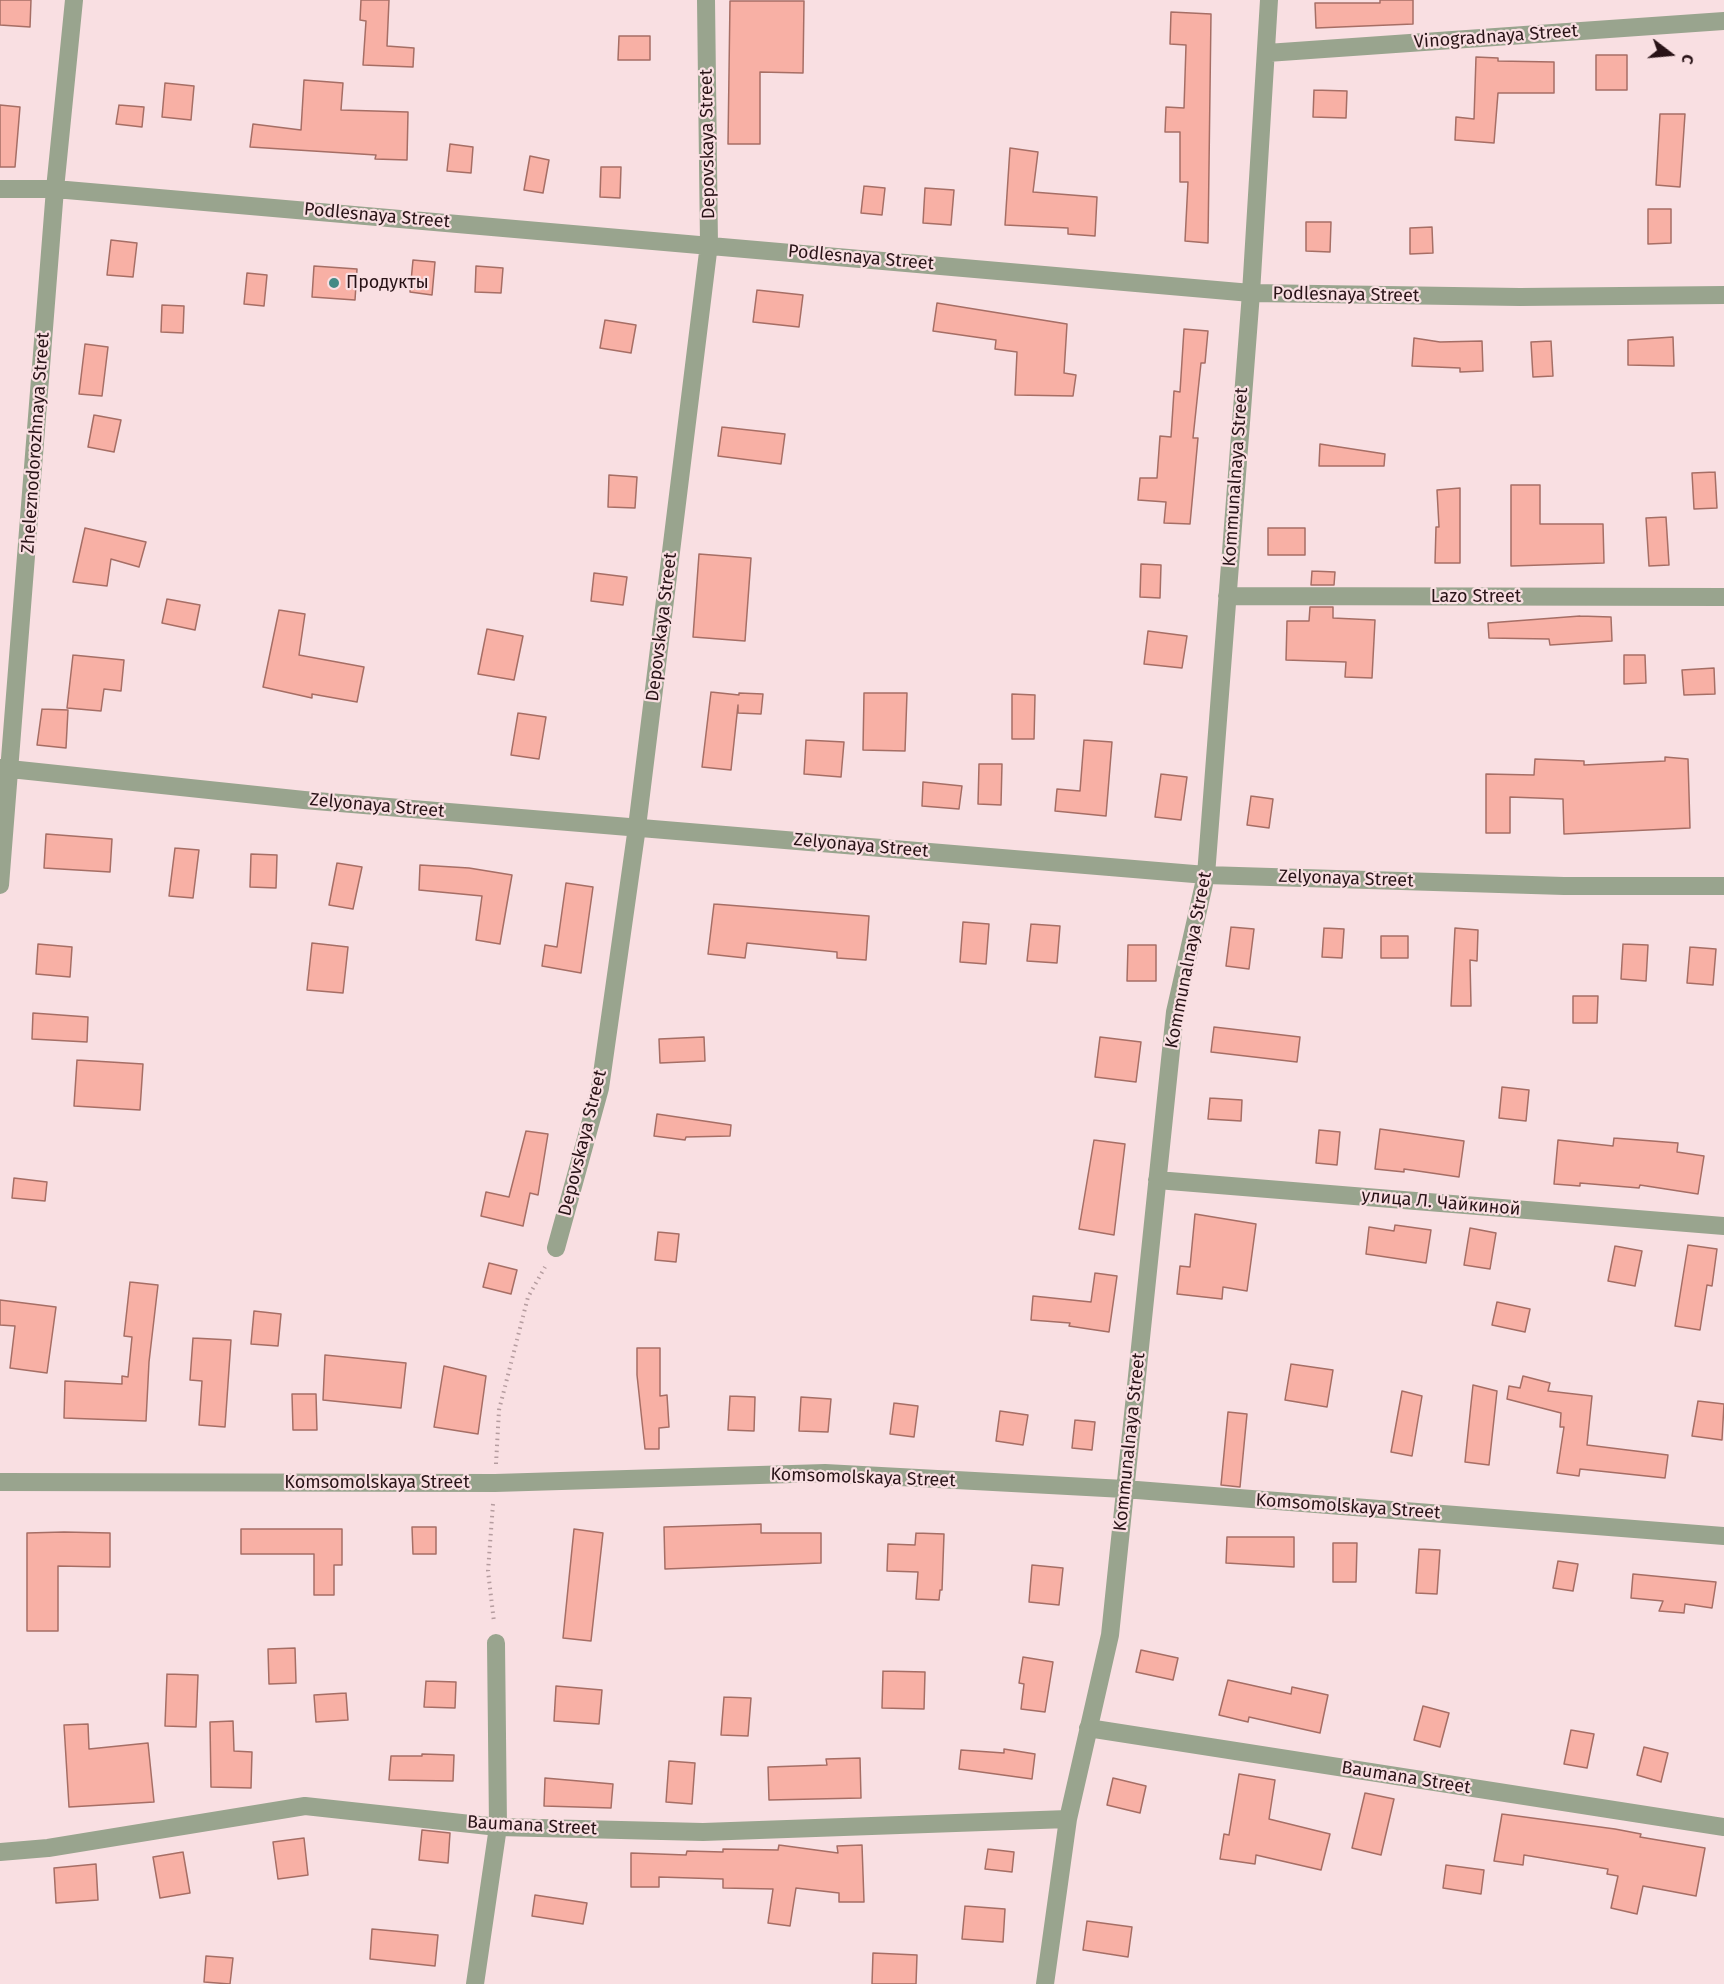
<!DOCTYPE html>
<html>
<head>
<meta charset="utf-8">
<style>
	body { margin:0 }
	#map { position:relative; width:1724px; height:1984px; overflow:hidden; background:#f9dfe2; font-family:"Fira Sans",sans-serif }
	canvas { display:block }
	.north { position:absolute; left:1640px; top:24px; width:60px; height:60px; -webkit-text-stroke:4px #f9dfe2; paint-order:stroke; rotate:106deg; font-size:16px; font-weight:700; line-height:24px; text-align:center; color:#291317 }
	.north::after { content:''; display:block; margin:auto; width:21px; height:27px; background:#291317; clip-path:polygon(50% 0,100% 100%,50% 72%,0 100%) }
</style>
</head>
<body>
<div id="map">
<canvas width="1724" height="1984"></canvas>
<div class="north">С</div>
</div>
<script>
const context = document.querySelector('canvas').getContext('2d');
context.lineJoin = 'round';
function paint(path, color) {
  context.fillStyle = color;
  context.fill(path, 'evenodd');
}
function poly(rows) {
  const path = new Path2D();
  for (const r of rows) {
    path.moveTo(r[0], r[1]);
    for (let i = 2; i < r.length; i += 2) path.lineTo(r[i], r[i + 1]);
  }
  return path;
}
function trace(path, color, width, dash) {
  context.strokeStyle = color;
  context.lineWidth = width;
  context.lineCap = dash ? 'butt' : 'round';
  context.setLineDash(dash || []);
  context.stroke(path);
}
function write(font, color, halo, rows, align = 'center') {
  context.font = font + ' "Fira Sans",sans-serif';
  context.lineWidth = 4.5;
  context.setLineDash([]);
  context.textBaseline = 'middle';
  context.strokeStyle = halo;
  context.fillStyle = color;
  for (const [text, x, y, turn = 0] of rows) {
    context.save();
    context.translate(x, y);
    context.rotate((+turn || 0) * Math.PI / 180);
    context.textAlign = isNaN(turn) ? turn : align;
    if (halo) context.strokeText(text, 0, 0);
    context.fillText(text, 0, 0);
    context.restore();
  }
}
const building = poly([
	[0,0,31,0,30,27,0,25,0,0],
	[361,0,389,0,387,46,414,48,413,67,363,65,366,21,360,20,361,0],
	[1380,0,1413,0,1413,24,1316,28,1315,3,1380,3,1380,0],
	[730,1,804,1,803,73,760,72,760,144,728,144,730,1],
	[1171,12,1211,14,1208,243,1185,241,1188,182,1180,182,1180,132,1165,132,1166,107,1184,108,1186,45,1170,44,1171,12],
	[619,36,650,36,650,60,618,60,619,36],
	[1596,55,1627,55,1627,90,1596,90,1596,55],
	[1476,57,1498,58,1498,61,1554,62,1554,93,1498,93,1494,143,1455,140,1456,117,1474,119,1476,57],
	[304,80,343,83,341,110,408,112,407,160,375,159,376,155,250,147,253,124,301,130,304,80],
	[165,83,194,86,191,120,162,117,165,83],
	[1314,90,1347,91,1346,118,1313,117,1314,90],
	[0,105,20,107,15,167,0,167,0,105],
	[119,105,144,107,142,127,116,124,119,105],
	[1660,114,1685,114,1680,187,1656,185,1660,114],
	[450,144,473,147,471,173,447,171,450,144],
	[1010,148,1038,152,1033,192,1097,197,1095,236,1068,234,1068,228,1005,225,1010,148],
	[530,156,549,160,543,193,524,190,530,156],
	[601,167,621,167,620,198,600,197,601,167],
	[864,186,885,188,882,215,861,213,864,186],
	[925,188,954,190,951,225,923,223,925,188],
	[1648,209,1671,209,1671,243,1648,244,1648,209],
	[1306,222,1331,222,1330,252,1306,251,1306,222],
	[1432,227,1433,253,1410,254,1410,228,1432,227],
	[111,240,137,243,133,277,107,275,111,240],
	[413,260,435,262,432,295,410,292,413,260],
	[314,266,357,269,355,300,312,297,314,266],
	[476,266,503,268,501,293,475,292,476,266],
	[247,273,267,275,264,306,244,304,247,273],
	[757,290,803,295,799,327,753,322,757,290],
	[937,303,1067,324,1064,373,1076,375,1073,396,1015,395,1017,352,995,349,996,340,933,331,937,303],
	[162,305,184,306,183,333,161,332,162,305],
	[605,320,636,325,631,353,600,348,605,320],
	[1184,329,1208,331,1205,363,1201,363,1193,438,1198,438,1190,524,1164,523,1166,502,1138,500,1140,478,1157,478,1160,436,1171,437,1174,391,1180,392,1184,329],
	[1673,337,1674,366,1628,365,1628,340,1673,337],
	[1414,338,1440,342,1482,341,1483,371,1460,372,1460,368,1412,366,1414,338],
	[1551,341,1553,376,1533,377,1531,342,1551,341],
	[85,344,108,347,102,396,79,394,85,344],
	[94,415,121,420,114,452,88,447,94,415],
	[722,427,785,434,781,464,718,456,722,427],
	[1320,444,1385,454,1384,466,1319,466,1320,444],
	[1715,472,1717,508,1694,509,1692,473,1715,472],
	[609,475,637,477,635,508,608,507,609,475],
	[1511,485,1540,485,1540,524,1603,524,1604,563,1511,566,1511,485],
	[1460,488,1460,563,1435,563,1436,527,1439,527,1437,490,1460,488],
	[1666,517,1669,565,1649,566,1646,518,1666,517],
	[85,528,146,542,139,567,111,559,107,586,73,582,85,528],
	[1268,528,1305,528,1305,555,1268,555,1268,528],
	[699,554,751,558,745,641,693,637,699,554],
	[1141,564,1161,565,1160,598,1140,597,1141,564],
	[1312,571,1335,572,1334,585,1311,585,1312,571],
	[594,573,627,577,623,605,591,601,594,573],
	[167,599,200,605,195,630,162,623,167,599],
	[1310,607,1333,607,1333,618,1375,620,1372,678,1345,677,1346,662,1286,660,1287,621,1309,621,1310,607],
	[279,610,305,614,299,655,364,667,357,702,312,694,312,698,263,687,279,610],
	[1580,616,1611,617,1612,641,1550,645,1549,639,1489,638,1488,623,1580,616],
	[487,629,523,636,514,680,478,674,487,629],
	[1148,631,1187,636,1182,668,1144,664,1148,631],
	[73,655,124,660,121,691,104,689,101,711,67,708,73,655],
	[1624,655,1645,655,1646,683,1624,684,1624,655],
	[1714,668,1715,694,1684,695,1682,670,1714,668],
	[711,692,739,695,739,693,763,694,761,714,738,713,738,705,731,770,702,767,711,692],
	[864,693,907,693,905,751,863,750,864,693],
	[1012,694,1035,695,1034,739,1012,739,1012,694],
	[42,709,68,710,66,748,37,745,42,709],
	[518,713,546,717,539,759,511,755,518,713],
	[806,740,844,742,841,777,804,774,806,740],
	[1084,740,1112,742,1106,816,1055,811,1057,789,1080,791,1084,740],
	[1665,757,1688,759,1690,828,1564,834,1563,799,1510,797,1510,833,1486,833,1486,774,1534,775,1535,759,1584,761,1584,765,1665,761,1665,757],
	[979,764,1002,764,1001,805,978,804,979,764],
	[1161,774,1187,777,1181,820,1155,817,1161,774],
	[923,782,962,786,959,809,922,806,923,782],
	[1251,796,1273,799,1269,828,1247,825,1251,796],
	[46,834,112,839,110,872,44,868,46,834],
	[175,848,199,850,193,898,169,896,175,848],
	[251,854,277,855,276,888,250,887,251,854],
	[337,863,362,867,353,909,329,905,337,863],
	[420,865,469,868,512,875,500,944,476,940,482,896,419,890,420,865],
	[566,883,593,887,581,973,542,966,545,945,557,947,566,883],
	[714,904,869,916,866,960,837,958,837,952,747,943,745,958,708,954,714,904],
	[963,922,989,924,986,964,960,962,963,922],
	[1031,924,1060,926,1057,963,1027,961,1031,924],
	[1231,927,1254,929,1249,969,1226,966,1231,927],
	[1324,928,1344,929,1342,958,1322,957,1324,928],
	[1455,928,1478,930,1477,961,1470,960,1471,1006,1451,1006,1455,928],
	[1381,936,1408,936,1408,958,1381,958,1381,936],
	[312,943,348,947,343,993,307,990,312,943],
	[38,944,72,947,70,977,36,974,38,944],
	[1623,944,1648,945,1646,981,1621,979,1623,944],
	[1128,945,1156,945,1156,981,1127,981,1128,945],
	[1690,947,1716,949,1713,985,1687,983,1690,947],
	[1573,996,1598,996,1597,1023,1573,1023,1573,996],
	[33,1013,88,1017,87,1042,32,1039,33,1013],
	[1214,1027,1300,1037,1297,1062,1211,1052,1214,1027],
	[704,1037,705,1061,660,1063,659,1039,704,1037],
	[1100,1037,1141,1042,1136,1082,1095,1077,1100,1037],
	[77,1060,143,1064,140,1110,74,1106,77,1060],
	[1502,1087,1529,1090,1526,1121,1499,1118,1502,1087],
	[1210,1098,1242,1100,1241,1121,1208,1119,1210,1098],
	[657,1114,731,1125,730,1136,686,1137,685,1140,654,1136,657,1114],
	[1380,1129,1464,1141,1459,1177,1404,1169,1404,1172,1375,1169,1380,1129],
	[1319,1130,1340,1132,1337,1165,1316,1163,1319,1130],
	[526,1131,548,1134,538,1195,530,1193,523,1226,481,1216,486,1192,509,1197,526,1131],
	[1614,1138,1678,1143,1677,1152,1704,1156,1698,1194,1640,1185,1639,1188,1580,1183,1580,1186,1554,1184,1558,1140,1613,1146,1614,1138],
	[1094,1140,1125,1144,1114,1235,1079,1229,1094,1140],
	[14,1178,47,1182,45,1201,12,1198,14,1178],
	[1195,1214,1256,1224,1247,1291,1223,1287,1222,1299,1177,1294,1180,1266,1190,1267,1195,1214],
	[1395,1225,1431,1230,1426,1263,1366,1254,1369,1227,1394,1231,1395,1225],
	[1470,1228,1496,1233,1490,1269,1464,1265,1470,1228],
	[658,1232,679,1234,676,1262,655,1260,658,1232],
	[1688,1245,1717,1249,1712,1286,1707,1285,1700,1330,1675,1326,1688,1245],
	[1615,1246,1642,1251,1635,1286,1608,1281,1615,1246],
	[489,1263,517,1270,511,1294,483,1287,489,1263],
	[1095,1273,1117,1276,1109,1332,1069,1326,1070,1323,1031,1320,1033,1296,1091,1302,1095,1273],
	[130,1282,158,1285,149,1362,146,1421,64,1418,65,1381,122,1384,122,1376,128,1377,132,1337,124,1336,130,1282],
	[0,1300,56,1307,47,1373,10,1368,15,1326,0,1325,0,1300],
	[1497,1302,1530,1309,1525,1332,1492,1325,1497,1302],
	[254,1311,281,1314,278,1346,251,1344,254,1311],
	[193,1338,231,1340,225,1427,199,1425,202,1381,190,1380,193,1338],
	[637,1348,660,1348,660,1396,667,1395,669,1427,659,1428,659,1449,645,1449,637,1375,637,1348],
	[325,1355,406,1363,401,1408,323,1400,325,1355],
	[1291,1364,1333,1370,1327,1407,1285,1400,1291,1364],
	[444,1366,486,1376,478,1434,434,1427,444,1366],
	[1523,1376,1550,1383,1548,1391,1592,1396,1587,1445,1668,1455,1665,1478,1580,1469,1579,1476,1557,1473,1564,1427,1560,1427,1561,1413,1507,1399,1509,1386,1520,1388,1523,1376],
	[1473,1385,1497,1391,1489,1465,1465,1462,1473,1385],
	[1402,1391,1422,1396,1412,1456,1391,1452,1402,1391],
	[292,1394,316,1394,317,1430,293,1430,292,1394],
	[730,1396,755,1397,754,1431,728,1430,730,1396],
	[801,1397,831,1399,828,1432,799,1431,801,1397],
	[1698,1401,1724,1404,1722,1440,1692,1436,1698,1401],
	[894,1403,918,1406,914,1437,890,1434,894,1403],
	[1000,1411,1028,1415,1023,1445,996,1441,1000,1411],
	[1228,1412,1247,1414,1240,1487,1221,1485,1228,1412],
	[1075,1420,1095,1422,1092,1450,1072,1448,1075,1420],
	[761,1524,761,1533,821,1533,821,1563,665,1569,664,1527,761,1524],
	[412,1527,436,1527,436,1554,413,1554,412,1527],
	[241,1529,342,1529,342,1565,334,1565,334,1595,314,1595,314,1554,241,1554,241,1529],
	[574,1529,603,1533,591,1641,563,1638,574,1529],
	[64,1532,110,1533,110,1567,58,1566,58,1631,27,1631,27,1533,64,1532],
	[916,1533,944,1534,942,1590,940,1590,939,1600,916,1599,918,1572,887,1571,888,1544,915,1545,916,1533],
	[1227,1537,1294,1537,1294,1567,1226,1563,1227,1537],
	[1333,1543,1357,1543,1356,1582,1333,1582,1333,1543],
	[1419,1549,1440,1550,1437,1594,1416,1593,1419,1549],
	[1558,1561,1578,1564,1573,1591,1553,1588,1558,1561],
	[1032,1565,1063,1568,1059,1605,1029,1602,1032,1565],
	[1633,1574,1716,1582,1712,1608,1685,1604,1684,1613,1659,1611,1663,1601,1631,1598,1633,1574],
	[295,1648,296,1683,269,1684,268,1649,295,1648],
	[1141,1650,1178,1658,1173,1680,1136,1672,1141,1650],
	[1023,1657,1053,1662,1045,1712,1021,1709,1024,1684,1019,1683,1023,1657],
	[883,1671,925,1672,924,1709,882,1708,883,1671],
	[167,1674,198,1675,196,1727,165,1726,167,1674],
	[1228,1680,1291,1694,1292,1687,1328,1695,1320,1733,1249,1717,1248,1722,1219,1715,1228,1680],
	[426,1681,456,1682,455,1708,424,1707,426,1681],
	[556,1686,602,1690,599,1724,554,1721,556,1686],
	[346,1693,348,1720,316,1722,314,1695,346,1693],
	[724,1697,751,1698,748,1736,721,1735,724,1697],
	[1423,1706,1449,1713,1440,1747,1414,1740,1423,1706],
	[233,1721,234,1751,252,1752,251,1788,211,1787,210,1722,233,1721],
	[88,1724,89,1749,148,1743,154,1802,69,1807,64,1725,88,1724],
	[1571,1730,1594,1734,1587,1768,1564,1764,1571,1730],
	[1644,1747,1668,1753,1661,1782,1637,1775,1644,1747],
	[1004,1749,1035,1754,1032,1779,959,1769,961,1750,1004,1753,1004,1749],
	[422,1754,454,1755,453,1781,389,1780,391,1756,422,1756,422,1754],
	[860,1758,861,1798,769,1800,768,1767,827,1765,826,1759,860,1758],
	[669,1761,695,1763,692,1804,666,1802,669,1761],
	[1239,1774,1275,1780,1269,1819,1330,1834,1321,1870,1256,1855,1255,1864,1220,1859,1224,1834,1229,1835,1239,1774],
	[545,1778,613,1784,611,1808,544,1806,545,1778],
	[1113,1778,1146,1786,1140,1813,1107,1805,1113,1778],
	[1365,1793,1394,1799,1381,1855,1352,1848,1365,1793],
	[1502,1814,1615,1829,1641,1834,1640,1837,1705,1848,1696,1896,1643,1886,1637,1914,1611,1908,1618,1876,1607,1874,1608,1869,1524,1855,1523,1865,1494,1861,1502,1814],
	[422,1830,450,1833,448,1863,419,1860,422,1830],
	[304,1838,308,1875,278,1879,273,1842,304,1838],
	[779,1845,838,1853,837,1846,862,1845,864,1902,839,1902,839,1893,796,1888,790,1926,768,1923,773,1889,723,1888,723,1879,659,1877,659,1887,631,1887,631,1853,686,1855,687,1851,723,1852,723,1849,778,1850,779,1845],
	[988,1849,1014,1852,1012,1872,985,1869,988,1849],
	[183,1852,190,1893,160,1898,153,1857,183,1852],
	[96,1864,98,1900,56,1903,54,1868,96,1864],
	[1446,1865,1484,1870,1481,1894,1443,1888,1446,1865],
	[535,1895,587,1903,583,1924,532,1916,535,1895],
	[965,1906,1005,1909,1003,1942,962,1939,965,1906],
	[1087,1921,1132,1927,1128,1957,1083,1950,1087,1921],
	[372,1929,438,1935,435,1966,370,1959,372,1929],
	[873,1953,917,1955,916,1984,872,1984,873,1953],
	[206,1956,233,1958,230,1984,204,1982,206,1956]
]);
paint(building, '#f8b0a5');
trace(building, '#a66e65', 1.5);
trace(poly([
	[496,1464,499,1410,528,1297,545,1267],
	[493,1504,488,1571,494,1622]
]), '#b59c9f', 4, [1.5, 4.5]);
trace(poly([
	[1267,53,1724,21],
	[0,189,55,189,1251,293,1520,297,1724,295],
	[1227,596,1724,597],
	[0,768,304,800,1206,875,1564,886,1724,886],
	[0,885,55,189,74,0],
	[1157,1180,1724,1226],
	[556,1248,600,1088,637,827,709,244,706,0],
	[0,1482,495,1483,825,1473,1124,1489,1724,1536],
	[1088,1728,1724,1827],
	[0,1852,48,1848,305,1806,498,1827,703,1832,1068,1819],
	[475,1984,498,1827,496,1643],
	[1045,1984,1068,1819,1110,1635,1175,1012,1206,875,1251,293,1269,0]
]), '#99a48e', 18);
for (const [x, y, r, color] of [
	[334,283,6,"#438a85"]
]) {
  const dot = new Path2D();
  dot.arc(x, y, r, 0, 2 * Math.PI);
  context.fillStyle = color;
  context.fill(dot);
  trace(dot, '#f9dfe2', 2);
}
write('18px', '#291317', '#f9dfe2', [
	["Vinogradnaya Street",1496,37,-4],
	["Depovskaya Street",708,144,-91],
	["Podlesnaya Street",377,216,5],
	["Podlesnaya Street",861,258,5],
	["Podlesnaya Street",1346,295,1],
	["Zheleznodorozhnaya Street",36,443,-86],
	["Kommunalnaya Street",1236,477,-86],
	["Lazo Street",1476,597],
	["Depovskaya Street",662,627,-83],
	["Zelyonaya Street",377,806,5],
	["Zelyonaya Street",861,846,5],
	["Zelyonaya Street",1346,879,2],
	["Kommunalnaya Street",1189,960,-79],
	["Depovskaya Street",583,1143,-76],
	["улица Л. Чайкиной",1441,1203,5],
	["Kommunalnaya Street",1130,1442,-84],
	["Komsomolskaya Street",863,1478,2],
	["Komsomolskaya Street",377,1483],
	["Komsomolskaya Street",1348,1507,4],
	["Baumana Street",1406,1778,9],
	["Baumana Street",532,1826,3]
]);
write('18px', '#291317', '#f9dfe2', [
	["Продукты",346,283]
], 'left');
</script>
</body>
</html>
